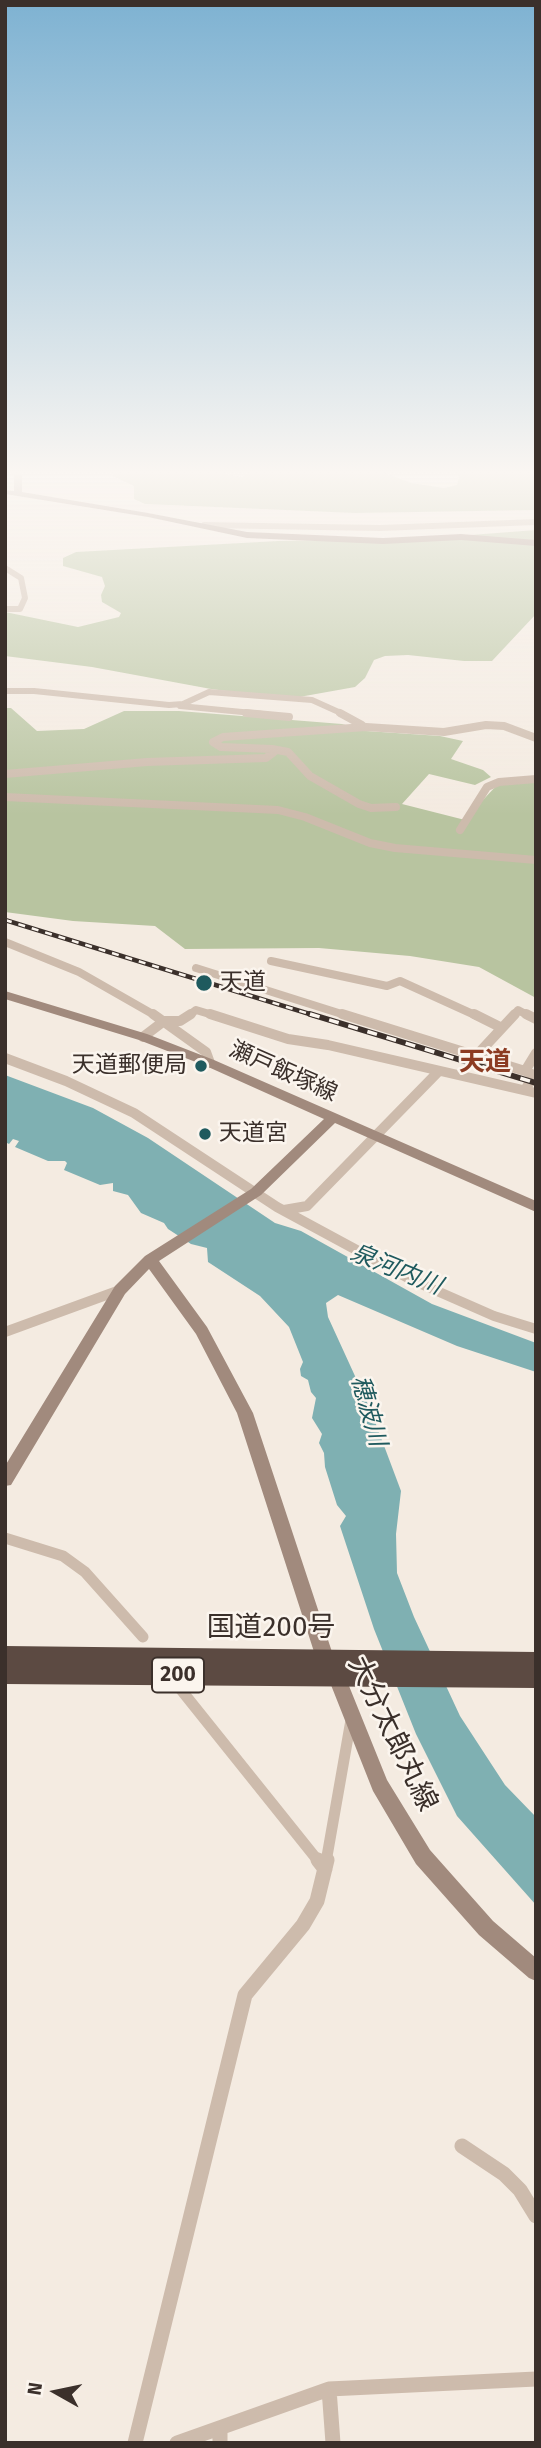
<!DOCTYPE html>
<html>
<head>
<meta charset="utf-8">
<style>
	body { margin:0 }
	#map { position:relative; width:541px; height:2448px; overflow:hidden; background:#f4ebe1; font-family:"Fira Sans",sans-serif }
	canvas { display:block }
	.frame { position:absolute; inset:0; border:7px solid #3b302b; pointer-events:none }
	.north { position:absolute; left:21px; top:2357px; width:70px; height:70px; -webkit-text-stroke:5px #fbf5ee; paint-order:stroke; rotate:279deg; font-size:19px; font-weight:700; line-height:28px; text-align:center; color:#3b302b }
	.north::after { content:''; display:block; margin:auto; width:24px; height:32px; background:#3b302b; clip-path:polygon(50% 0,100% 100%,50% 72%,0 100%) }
</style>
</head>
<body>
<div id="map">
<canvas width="541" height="2448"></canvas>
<div class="frame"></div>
<div class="north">N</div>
</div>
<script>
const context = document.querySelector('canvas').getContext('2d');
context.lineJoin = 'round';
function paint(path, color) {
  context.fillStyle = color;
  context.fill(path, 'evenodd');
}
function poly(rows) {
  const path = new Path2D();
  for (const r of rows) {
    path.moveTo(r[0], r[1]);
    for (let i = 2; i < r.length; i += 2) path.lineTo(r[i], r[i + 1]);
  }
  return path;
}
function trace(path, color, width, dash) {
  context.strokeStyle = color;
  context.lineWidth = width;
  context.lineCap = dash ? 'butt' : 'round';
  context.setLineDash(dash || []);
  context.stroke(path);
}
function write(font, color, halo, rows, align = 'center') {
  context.font = font + ' "Fira Sans","Noto Sans JP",sans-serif';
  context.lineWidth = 5;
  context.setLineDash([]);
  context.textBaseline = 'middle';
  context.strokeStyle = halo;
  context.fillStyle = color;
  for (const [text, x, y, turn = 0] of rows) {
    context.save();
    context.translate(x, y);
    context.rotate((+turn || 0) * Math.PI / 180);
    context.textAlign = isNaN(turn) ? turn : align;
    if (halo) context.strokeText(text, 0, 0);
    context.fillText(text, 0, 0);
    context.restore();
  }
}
paint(poly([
	[112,472,215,472,242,477,250,472,382,472,411,483,444,488,457,485,459,477,455,472,536,472,536,510,355,513,145,504,134,499,134,486,113,476],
	[536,530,536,614,492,661,464,661,408,655,385,656,374,660,365,678,355,687,288,699,211,689,92,667,5,656,5,612,78,627,119,617,121,613,102,602,101,595,105,586,102,577,63,566,63,558,76,552,278,541,431,538],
	[5,708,11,708,37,731,84,729,124,711,179,711,342,724,366,731,440,736,463,741,451,759,483,770,491,777,475,785,429,774,402,804,469,821,482,801,498,784,536,781,536,998,479,967,410,956,319,948,185,949,155,926,73,921,5,912]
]), '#b8c4a0');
paint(poly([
	[5,1075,93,1108,148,1138,275,1223,301,1231,432,1304,536,1343,536,1372,457,1346,338,1295,326,1303,328,1317,371,1411,401,1491,396,1534,397,1573,414,1617,460,1716,505,1785,536,1817,536,1905,457,1816,416,1734,374,1629,340,1526,346,1516,337,1505,325,1467,324,1453,319,1443,322,1434,312,1418,316,1398,311,1392,308,1380,301,1376,300,1369,303,1362,289,1327,260,1296,208,1262,207,1248,191,1244,168,1229,164,1223,141,1213,128,1195,113,1191,113,1183,100,1185,64,1170,67,1163,65,1161,48,1161,15,1147,19,1141,13,1139,9,1144,5,1142]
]), '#7fb0b2');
trace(poly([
	[204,525,380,528,536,522],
	[5,568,21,578,25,598,20,609,5,609],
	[5,691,34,691,169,705,183,704,209,692,312,700,343,714],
	[180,706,263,714]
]), '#cdbbac', 6);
trace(poly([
	[246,713,289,717],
	[340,713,362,725],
	[272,749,288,752,310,776,359,804,371,808,396,807],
	[5,774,147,762,266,758,274,752,272,749,221,747,213,742,223,737,366,727,444,732,486,725,504,726,536,738],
	[5,797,278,810,305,817,370,843,395,848,536,860],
	[460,830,487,787,499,782,536,779],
	[5,942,79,972,156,1016],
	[271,961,387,986,400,981,477,1016],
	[196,968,348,1016],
	[188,1016,196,1010,216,1016],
	[513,1016,518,1010,529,1016]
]), '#cdbbac', 8);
trace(poly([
	[153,1014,206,1052,210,1063],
	[210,1014,288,1039,328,1045,536,1093],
	[342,1014,525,1071],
	[474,1014,500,1027],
	[526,1014,536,1019],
	[143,1037,164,1021,180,1021,191,1014],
	[476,1056,515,1014],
	[5,1058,66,1081,134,1113,277,1207,412,1280,494,1316,536,1329],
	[525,1090,534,1075,525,1071,536,1053],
	[284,1210,307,1206,439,1071],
	[5,1332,120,1290]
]), '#cdbbac', 10);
trace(poly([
	[5,1538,63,1556,85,1572,143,1637],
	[178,1686,319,1862],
	[326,1862,351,1720]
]), '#cdbbac', 11);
trace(poly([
	[318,1860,325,1869],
	[462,2146,504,2174,520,2190,536,2216],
	[329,2389,333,2443],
	[220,2429,220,2443],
	[135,2443,245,1995,303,1925,317,1901,327,1860],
	[177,2443,329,2389,536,2379]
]), '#cdbbac', 15);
paint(poly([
	[14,472,22,472,22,492,148,513,247,532,383,538,461,534,536,540,536,546,461,540,383,544,247,538,148,517,5,494,5,490,14,491,14,472],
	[5,991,147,1034,214,1060,536,1201,536,1212,335,1123,261,1195,159,1261,207,1327,253,1413,333,1655,345,1676,387,1780,430,1850,493,1921,536,1958,536,1981,529,1978,479,1935,416,1864,373,1791,329,1680,316,1658,237,1413,196,1334,149,1269,125,1294,11,1485,5,1486,5,1466,115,1286,145,1256,251,1189,324,1119,206,1066,139,1040,5,999,5,991]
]), '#a18a7d');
paint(poly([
	[5,1646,536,1652,536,1688,5,1684,5,1646]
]), '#5c4a42');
const railFar1 = poly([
	[5,920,316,1016]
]);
const rail = poly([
	[310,1014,536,1083]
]);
trace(railFar1, '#3b302b', 4.5);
trace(rail, '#3b302b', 6);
trace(railFar1, '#fbf5ee', 2.5, [7]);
trace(rail, '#fbf5ee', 3.5, [10]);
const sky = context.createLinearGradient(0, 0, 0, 815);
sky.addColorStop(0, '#7eb2d2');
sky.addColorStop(0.58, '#faf6f2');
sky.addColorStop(1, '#faf6f200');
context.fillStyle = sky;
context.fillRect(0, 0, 541, 815);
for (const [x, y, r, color] of [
	[204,983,9,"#1f5a5e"],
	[201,1066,7,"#1f5a5e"],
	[205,1134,7,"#1f5a5e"]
]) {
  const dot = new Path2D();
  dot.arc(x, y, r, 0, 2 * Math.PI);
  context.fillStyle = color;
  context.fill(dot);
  trace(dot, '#fbf5ee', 2.5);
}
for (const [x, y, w] of [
	[178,1675,52]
]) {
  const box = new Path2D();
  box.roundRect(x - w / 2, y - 17.5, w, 35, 5);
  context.fillStyle = '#fbf5ee';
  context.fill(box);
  trace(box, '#3b302b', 2);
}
write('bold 21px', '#3b302b', null, [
	["200",178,1675]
]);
write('23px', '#3b302b', '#fbf5ee', [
	["天道",220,983],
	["天道郵便局",187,1066,"right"],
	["天道宮",219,1134]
], 'left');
write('23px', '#3b302b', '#fbf5ee', [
	["瀬戸飯塚線",283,1072,24]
]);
write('italic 24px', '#1f5a5e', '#fbf5ee', [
	["泉河内川",396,1270,22],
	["穂波川",368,1411,74]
]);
write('bold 26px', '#8c3b22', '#fbf5ee', [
	["天道",485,1063]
]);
write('28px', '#3b302b', '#fbf5ee', [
	["国道200号",271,1628],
	["大分太郎丸線",392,1734,64]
]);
</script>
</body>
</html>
